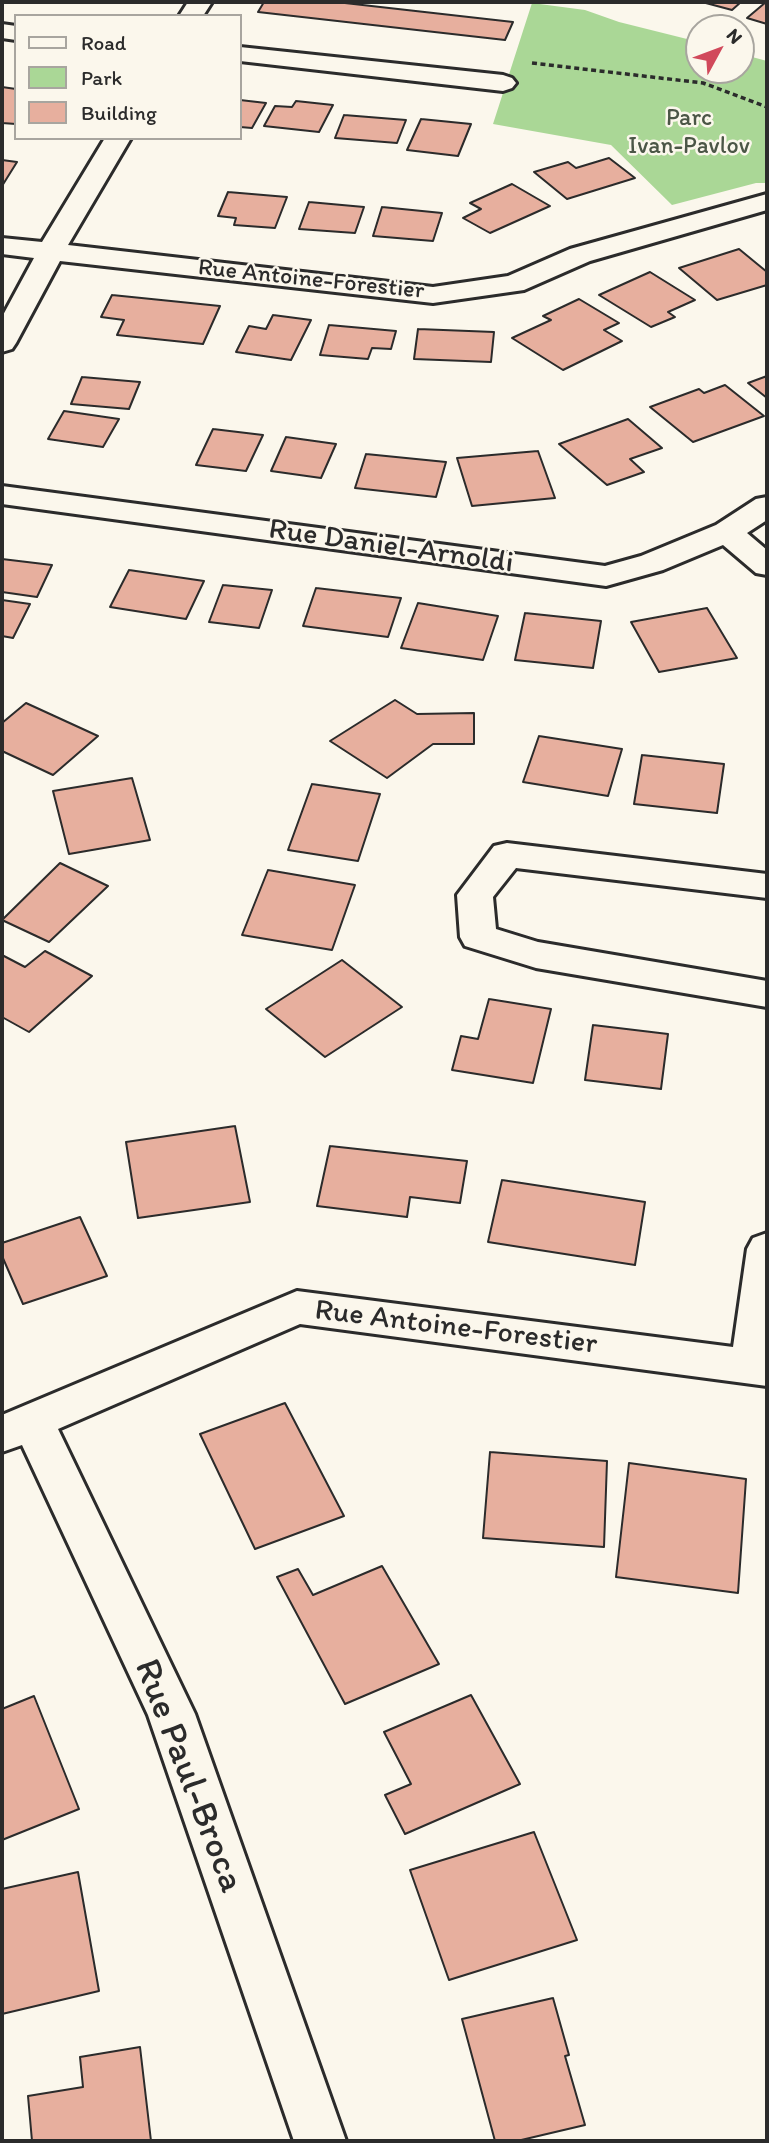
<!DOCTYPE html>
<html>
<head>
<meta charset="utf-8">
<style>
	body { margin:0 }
	#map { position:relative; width:769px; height:2143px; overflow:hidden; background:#fbf7ec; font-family:Itim,sans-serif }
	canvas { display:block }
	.frame { position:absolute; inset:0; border:4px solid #2b2b2b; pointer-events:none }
	.legend { position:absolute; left:14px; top:14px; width:228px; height:126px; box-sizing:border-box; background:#fbf7ec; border:2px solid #a8a59f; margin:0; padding:9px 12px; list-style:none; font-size:21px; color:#2b2b2b }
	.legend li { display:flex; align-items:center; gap:14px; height:35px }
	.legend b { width:35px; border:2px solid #a8a59f }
	.north { position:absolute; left:685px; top:14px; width:70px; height:70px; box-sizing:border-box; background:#fbf7ec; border:2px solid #a8a59f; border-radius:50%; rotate:49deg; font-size:19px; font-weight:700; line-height:28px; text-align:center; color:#2b2b2b }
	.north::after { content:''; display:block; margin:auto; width:24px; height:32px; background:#d1495b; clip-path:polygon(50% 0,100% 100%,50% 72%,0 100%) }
</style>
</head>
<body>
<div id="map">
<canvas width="769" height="2143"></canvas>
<div class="frame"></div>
<ul class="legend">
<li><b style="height:9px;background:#fbf7ec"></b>Road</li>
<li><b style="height:19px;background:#aad796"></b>Park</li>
<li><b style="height:19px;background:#e7af9e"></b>Building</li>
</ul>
<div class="north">N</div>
</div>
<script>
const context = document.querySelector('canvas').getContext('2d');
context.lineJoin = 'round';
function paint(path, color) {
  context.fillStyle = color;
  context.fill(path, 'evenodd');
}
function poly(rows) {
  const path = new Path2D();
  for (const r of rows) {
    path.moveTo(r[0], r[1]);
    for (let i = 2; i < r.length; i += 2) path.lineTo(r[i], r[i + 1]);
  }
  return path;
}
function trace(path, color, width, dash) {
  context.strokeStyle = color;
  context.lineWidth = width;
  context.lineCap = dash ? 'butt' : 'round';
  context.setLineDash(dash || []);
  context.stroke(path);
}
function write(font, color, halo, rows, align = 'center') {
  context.font = font + ' Itim,sans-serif';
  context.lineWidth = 5;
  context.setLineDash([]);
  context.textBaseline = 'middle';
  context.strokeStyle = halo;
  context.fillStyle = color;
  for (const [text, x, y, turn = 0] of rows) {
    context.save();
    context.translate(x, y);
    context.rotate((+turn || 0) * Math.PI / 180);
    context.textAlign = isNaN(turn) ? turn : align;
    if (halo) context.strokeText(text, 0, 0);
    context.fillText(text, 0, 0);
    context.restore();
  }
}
paint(poly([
	[532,3,585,10,619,22,699,42,699,70,741,70,741,54,767,61,767,183,756,183,672,205,611,145,493,124]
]), '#aad796');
const building = poly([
	[264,2,336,2,513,22,505,40,258,12,264,2],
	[702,2,741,2,732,10,702,2],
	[766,2,767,24,747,18,766,2],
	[2,87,16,89,16,124,2,123,2,87],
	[240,100,266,103,252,128,240,127,240,100],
	[296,101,333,105,319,132,264,126,275,106,292,107,296,101],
	[344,115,406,120,397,143,335,138,344,115],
	[421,119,471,124,458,156,407,150,421,119],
	[609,158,635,178,567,199,534,172,568,162,576,168,609,158],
	[2,160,17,162,2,186,2,160],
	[512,184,550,206,490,233,463,218,481,209,470,203,512,184],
	[228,192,287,197,275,228,234,225,236,218,218,216,228,192],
	[309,202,364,207,355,233,299,229,309,202],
	[382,207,442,213,433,241,373,236,382,207],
	[739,249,767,272,767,285,717,300,679,268,739,249],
	[650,272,695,300,668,312,675,317,651,327,599,295,650,272],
	[112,295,220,306,203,344,117,335,124,320,101,317,112,295],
	[579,299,619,323,604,330,622,341,563,370,512,338,551,320,543,316,579,299],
	[273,315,311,320,291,360,236,352,249,326,266,329,273,315],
	[329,325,396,331,391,349,372,348,368,359,320,355,329,325],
	[418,329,494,332,491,362,414,359,418,329],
	[767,376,767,398,748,383,767,376],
	[82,377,140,382,129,409,71,404,82,377],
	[725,385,764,416,693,442,650,407,699,389,704,393,725,385],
	[64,411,119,419,103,447,48,439,64,411],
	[628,419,662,448,630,459,644,472,607,485,559,444,628,419],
	[213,429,263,435,246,471,196,465,213,429],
	[286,437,336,444,321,478,271,471,286,437],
	[538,451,555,498,472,506,457,458,538,451],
	[366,454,446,462,436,497,355,488,366,454],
	[2,559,52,565,37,597,2,592,2,559],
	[129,570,204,581,186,619,110,607,129,570],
	[223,585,272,590,259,628,209,622,223,585],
	[316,588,401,598,388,637,303,626,316,588],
	[2,600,30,604,13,638,2,636,2,600],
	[418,603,498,616,483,660,401,648,418,603],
	[707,608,737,658,659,672,631,622,707,608],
	[525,613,601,621,593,668,515,660,525,613],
	[395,700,417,714,474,713,474,744,433,744,387,778,330,741,395,700],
	[26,703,98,736,53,775,2,751,2,723,26,703],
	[539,736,622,749,608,796,523,782,539,736],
	[642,755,724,764,717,813,634,804,642,755],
	[132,778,150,840,69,854,53,791,132,778],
	[312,784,380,794,358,861,288,850,312,784],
	[60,863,108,886,49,942,2,920,60,863],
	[268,870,355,885,332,950,242,935,268,870],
	[45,951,92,976,29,1032,2,1017,2,955,25,967,45,951],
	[342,960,402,1007,325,1057,266,1009,342,960],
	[489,999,551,1009,533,1083,452,1070,461,1036,478,1039,489,999],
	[593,1025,668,1034,661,1089,585,1080,593,1025],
	[235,1126,250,1202,138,1218,126,1142,235,1126],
	[330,1146,467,1161,460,1203,410,1197,407,1217,317,1206,330,1146],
	[502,1180,645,1202,635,1265,488,1242,502,1180],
	[80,1217,107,1276,23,1304,2,1256,2,1243,80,1217],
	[285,1403,344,1516,255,1549,200,1434,285,1403],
	[490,1452,607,1461,604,1547,483,1538,490,1452],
	[629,1463,746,1479,738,1593,616,1577,629,1463],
	[382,1566,439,1664,345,1704,277,1577,298,1569,313,1595,382,1566],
	[471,1695,520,1784,405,1834,385,1795,411,1784,384,1732,471,1695],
	[34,1696,79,1809,2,1840,2,1709,34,1696],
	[534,1832,577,1940,449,1980,410,1870,534,1832],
	[78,1872,99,1991,2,2014,2,1889,78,1872],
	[553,1998,569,2055,565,2056,585,2125,517,2141,495,2141,462,2019,553,1998],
	[140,2047,151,2141,32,2141,28,2096,83,2087,80,2057,140,2047]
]);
paint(building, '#e7af9e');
trace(building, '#2b2b2b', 2);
const minor = poly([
	[188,2,212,2,203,16,179,16,188,2],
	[2,24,16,26,16,40,2,38,2,24],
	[240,47,503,75,512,78,516,83,512,88,503,91,240,61,240,47],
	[105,138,131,138,68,245,433,287,508,276,570,249,767,194,767,210,590,261,524,290,433,303,60,261,16,343,12,349,2,352,2,317,34,258,2,254,2,238,42,242,105,138],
	[2,486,605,566,641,556,716,525,756,499,767,497,767,520,747,533,767,550,767,575,756,573,723,545,663,570,606,586,2,504,2,486],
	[507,843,767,874,767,898,516,868,493,897,496,929,538,942,767,981,767,1007,536,968,465,946,460,937,457,895,494,846,507,843],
	[767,1233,767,1386,300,1324,58,1429,195,1714,346,2141,294,2141,148,1715,22,1445,2,1452,2,1415,297,1291,733,1347,747,1249,753,1238,767,1233]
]);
trace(minor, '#2b2b2b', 6);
trace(poly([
	[532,63,703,83,767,107]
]), '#2b2b2b', 3.5, [5, 3.5]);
paint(minor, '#fbf7ec');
write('24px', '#4b5646', '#fbf7ec', [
	["Parc",689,119],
	["Ivan-Pavlov",689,147]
]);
write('24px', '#2b2b2b', '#fbf7ec', [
	["Rue Antoine-Forestier",311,280,6]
]);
write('30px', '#2b2b2b', '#fbf7ec', [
	["Rue Daniel-Arnoldi",391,547,8],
	["Rue Antoine-Forestier",456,1328,7]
]);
write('37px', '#2b2b2b', '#fbf7ec', [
	["Rue Paul-Broca",188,1776,69]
]);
</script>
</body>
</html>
